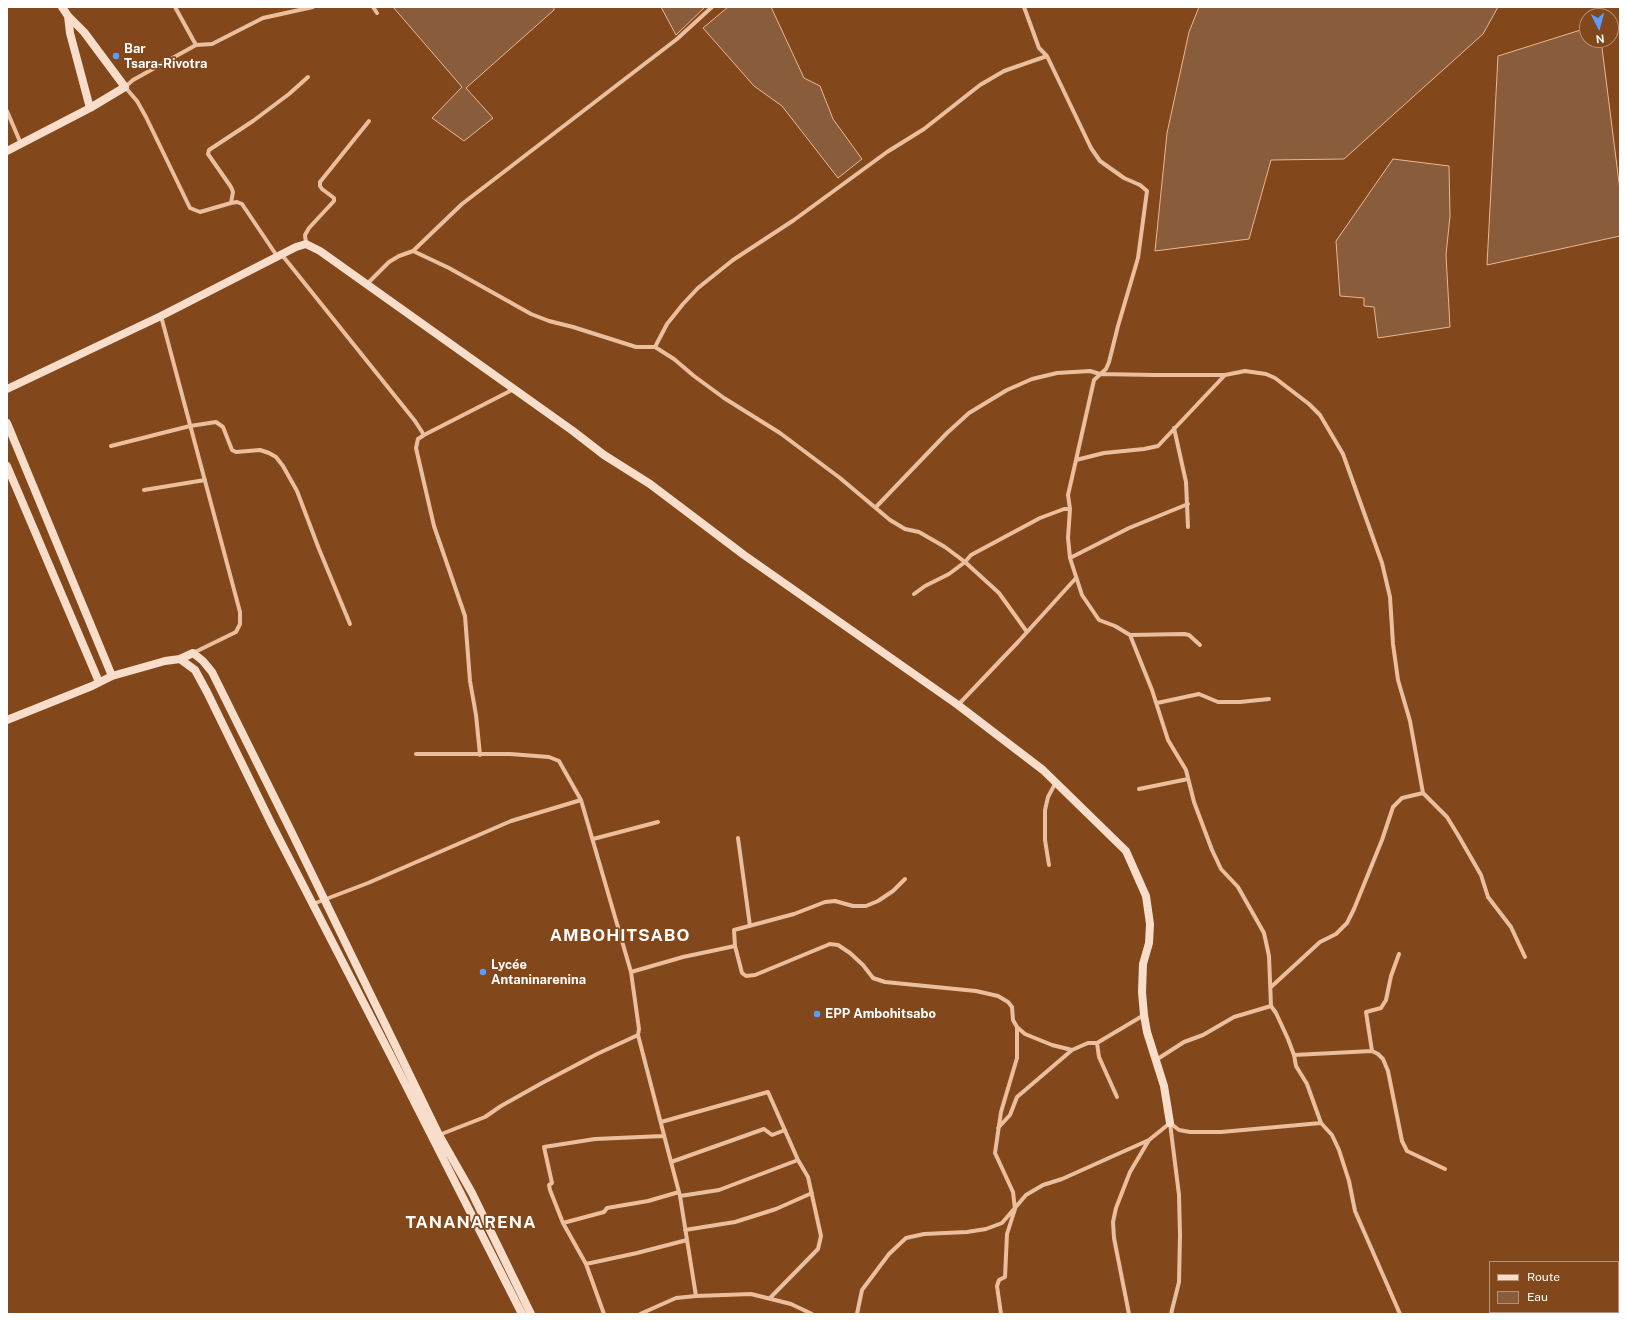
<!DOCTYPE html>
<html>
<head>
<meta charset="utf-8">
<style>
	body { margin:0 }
	#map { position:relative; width:1627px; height:1321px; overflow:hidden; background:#82471a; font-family:"Public Sans",sans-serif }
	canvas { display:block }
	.frame { position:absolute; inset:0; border:8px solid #fff; pointer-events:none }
	.legend { position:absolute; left:1489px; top:1261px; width:130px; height:52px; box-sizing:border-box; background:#82471a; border:1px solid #b49176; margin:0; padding:5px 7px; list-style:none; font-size:12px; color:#fff }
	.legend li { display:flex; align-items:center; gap:8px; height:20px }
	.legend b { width:20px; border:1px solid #b49176 }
	.north { position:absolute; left:1579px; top:8px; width:40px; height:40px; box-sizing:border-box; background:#82471a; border:1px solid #b49176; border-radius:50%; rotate:174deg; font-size:11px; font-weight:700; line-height:16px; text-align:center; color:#fff }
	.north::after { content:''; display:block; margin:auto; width:14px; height:18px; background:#599efd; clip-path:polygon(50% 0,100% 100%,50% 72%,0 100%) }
</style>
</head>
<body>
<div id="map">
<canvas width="1627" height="1321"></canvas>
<div class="frame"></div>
<ul class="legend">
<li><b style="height:5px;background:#f8deca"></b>Route</li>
<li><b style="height:11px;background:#895d3c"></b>Eau</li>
</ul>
<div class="north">N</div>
</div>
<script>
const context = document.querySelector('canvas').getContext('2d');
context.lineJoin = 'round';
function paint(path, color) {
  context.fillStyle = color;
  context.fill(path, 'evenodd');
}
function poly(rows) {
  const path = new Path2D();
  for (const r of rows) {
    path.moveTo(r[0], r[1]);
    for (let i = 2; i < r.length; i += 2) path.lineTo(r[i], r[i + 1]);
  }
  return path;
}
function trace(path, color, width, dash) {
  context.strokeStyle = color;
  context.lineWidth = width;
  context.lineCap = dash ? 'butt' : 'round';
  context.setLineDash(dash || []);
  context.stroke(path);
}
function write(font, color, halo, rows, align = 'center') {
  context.font = font + ' "Public Sans",sans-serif';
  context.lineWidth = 3.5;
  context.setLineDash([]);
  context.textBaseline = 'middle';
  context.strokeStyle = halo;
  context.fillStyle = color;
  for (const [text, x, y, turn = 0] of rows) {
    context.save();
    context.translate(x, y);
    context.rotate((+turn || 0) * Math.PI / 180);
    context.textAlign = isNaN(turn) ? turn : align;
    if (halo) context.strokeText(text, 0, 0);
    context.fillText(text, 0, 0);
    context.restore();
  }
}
const water = poly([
	[393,7,554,7,554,10,466,88,493,118,464,141,432,118,462,87,393,7],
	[661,7,705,7,676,35,661,7],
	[728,7,771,7,804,78,820,86,833,119,862,159,838,178,782,106,754,86,703,28,728,7],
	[1199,7,1498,7,1483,34,1344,159,1271,160,1249,239,1155,251,1167,133,1189,32,1199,7],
	[1587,28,1587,40,1601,40,1620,190,1620,236,1487,265,1498,56,1587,28],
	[1393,159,1449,166,1450,216,1446,255,1450,327,1378,338,1374,307,1364,306,1364,298,1340,296,1336,241,1393,159]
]);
paint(water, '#895d3c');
trace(water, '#edb690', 1);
trace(poly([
	[175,7,196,45,212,44,263,18,313,7],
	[373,7,377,13],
	[1024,7,1039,48,1047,56],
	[196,45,133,80,125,87,137,101,146,117,190,208,200,212,231,203,237,202,242,204,277,256],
	[7,111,21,144],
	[231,203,233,192,231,187,208,154,209,150,253,121,289,94,308,77],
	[306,244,305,235,309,228,334,201,334,198,322,189,320,186,320,182,369,121],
	[413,251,449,268,531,314,549,321,573,327,636,347,655,347,667,324,683,304,698,288,733,260,794,220,887,152,924,129,980,85,1004,71,1047,56,1091,148,1100,161,1124,178,1140,185,1147,191,1138,258,1118,326,1109,362,1106,369,1094,380,1076,460],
	[282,255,415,421,424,435],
	[367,284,389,262,399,256,413,251,462,204,677,39,712,7],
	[161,316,240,612,240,624,236,632,193,653],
	[655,347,674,359,694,376,724,398,780,433,840,478,890,520,905,529,919,532,945,547,965,562,999,593,1027,632],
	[1174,428,1186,482,1188,527],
	[111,446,190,426,216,422,223,427,232,450,236,452,260,450,269,453,276,457,283,466,297,491,319,549,350,624],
	[144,490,205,480],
	[876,507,947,433,969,413,1007,390,1032,379,1057,373,1090,371,1100,374,1155,375,1225,375,1245,371,1266,374,1275,378,1309,404,1320,415,1343,454,1382,563,1390,597,1393,644,1398,680,1410,721,1423,793,1447,817,1458,835,1481,875,1488,897,1511,927,1525,957],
	[1070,558,1129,528,1188,504],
	[914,594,925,586,949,574,965,562,971,555,1040,518,1064,509,1070,509],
	[1130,635,1152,690,1168,740,1186,770,1194,802,1212,850,1221,869,1238,887,1264,933,1269,956,1271,1006,1276,1013,1288,1039,1294,1055,1296,1066,1307,1084,1321,1123],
	[1200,645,1189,635,1184,634,1130,635,1115,626,1099,620,1082,595,1070,558,1068,538,1070,509,1068,495,1076,460,1104,453,1144,449,1158,446,1225,375],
	[1157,703,1199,694,1218,702,1240,702,1269,699],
	[958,705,1018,642,1076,578],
	[416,754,510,754,549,757,559,761,581,800],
	[480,755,476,715,470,681,465,616,434,526,416,448,418,439,424,435,514,389],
	[1139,789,1188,779],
	[738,838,750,926],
	[593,839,658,822],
	[1049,865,1045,840,1045,810,1048,797,1056,782],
	[313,904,368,883,511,821,581,800,631,972,639,1029,638,1035,671,1162],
	[735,946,734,930,794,914,825,902,835,901,853,906,866,906,878,901,893,891,905,879],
	[631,972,683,957,735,946,742,973,746,976,755,975,830,944,838,945,850,953,863,965,873,978,885,982,976,991,998,996,1008,1002,1012,1007,1013,1020,1017,1027,1017,1058,1001,1112,995,1153,1013,1192,1015,1209,1007,1234,1005,1277,999,1280,997,1286,1001,1314],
	[1271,987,1320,942,1336,934,1347,923,1354,909,1382,840,1393,807,1402,798,1423,793],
	[1017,1027,1025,1034,1052,1045,1072,1050],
	[1097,1043,1099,1057,1117,1097],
	[1372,1051,1366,1012,1381,1008,1386,1000,1391,976,1399,954],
	[1294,1055,1372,1051,1378,1054,1383,1059,1388,1071,1402,1141,1407,1151,1445,1169],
	[1156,1060,1184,1042,1203,1035,1234,1017,1271,1006],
	[661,1122,768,1092,798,1160,808,1177,821,1236,818,1249,770,1298],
	[1170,1123,1179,1130,1190,1132,1221,1132,1321,1123,1332,1135,1339,1150,1349,1181,1355,1211,1400,1314],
	[1170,1123,1179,1195,1180,1235,1179,1282,1171,1314],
	[998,1128,1010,1115,1017,1097,1072,1050,1088,1043,1097,1043,1144,1015],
	[439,1135,485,1117,501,1106,542,1083,597,1054,638,1035],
	[680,1196,719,1190,798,1160],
	[563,1223,604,1212,607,1208,648,1201,679,1192],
	[685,1230,735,1222,776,1209,812,1193],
	[586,1264,637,1253,687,1240],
	[696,1296,680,1196,671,1162,764,1129,772,1135,785,1130],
	[604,1314,586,1264,563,1223,550,1190,549,1185,552,1183,544,1147,595,1139,663,1136],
	[640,1314,676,1298,696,1296,751,1294,791,1304,812,1314],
	[857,1314,862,1290,889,1254,906,1238,924,1234,967,1232,986,1229,1002,1223,1026,1195,1043,1185,1062,1179,1149,1140,1170,1123],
	[1129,1314,1114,1238,1113,1222,1116,1208,1130,1172,1149,1140]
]), '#ebbe9e', 4);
trace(poly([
	[68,16,70,33,90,108],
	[7,151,90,108,125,87,84,32,68,16,62,7],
	[7,389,161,316,296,247,306,244,320,251,573,431,604,455,650,484,744,555,958,705,1043,770,1126,851,1146,896,1150,924,1149,943,1143,964,1142,992,1144,1015,1147,1032,1164,1086,1170,1123],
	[7,423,112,676],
	[7,466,99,682],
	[180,659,195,670,207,692,271,823,390,1054,522,1314],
	[7,720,92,686,112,676,165,661,180,659,193,653,203,661,212,672,292,833,439,1135,472,1193,531,1314]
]), '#f8deca', 8);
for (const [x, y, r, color] of [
	[116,56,4,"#599efd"],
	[483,972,4,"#599efd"],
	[817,1014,4,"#599efd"]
]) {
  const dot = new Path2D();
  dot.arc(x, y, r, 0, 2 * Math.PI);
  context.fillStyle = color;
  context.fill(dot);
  trace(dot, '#82471a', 1.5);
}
write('bold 13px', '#fff', '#82471a', [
	["Bar",124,49],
	["Tsara-Rivotra",124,64],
	["Lycée",491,965],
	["Antaninarenina",491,980],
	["EPP Ambohitsabo",825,1014]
], 'left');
context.letterSpacing = '1px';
write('bold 17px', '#fff', '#82471a', [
	["AMBOHITSABO",620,936],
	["TANANARENA",471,1223]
]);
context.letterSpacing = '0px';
</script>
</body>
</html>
